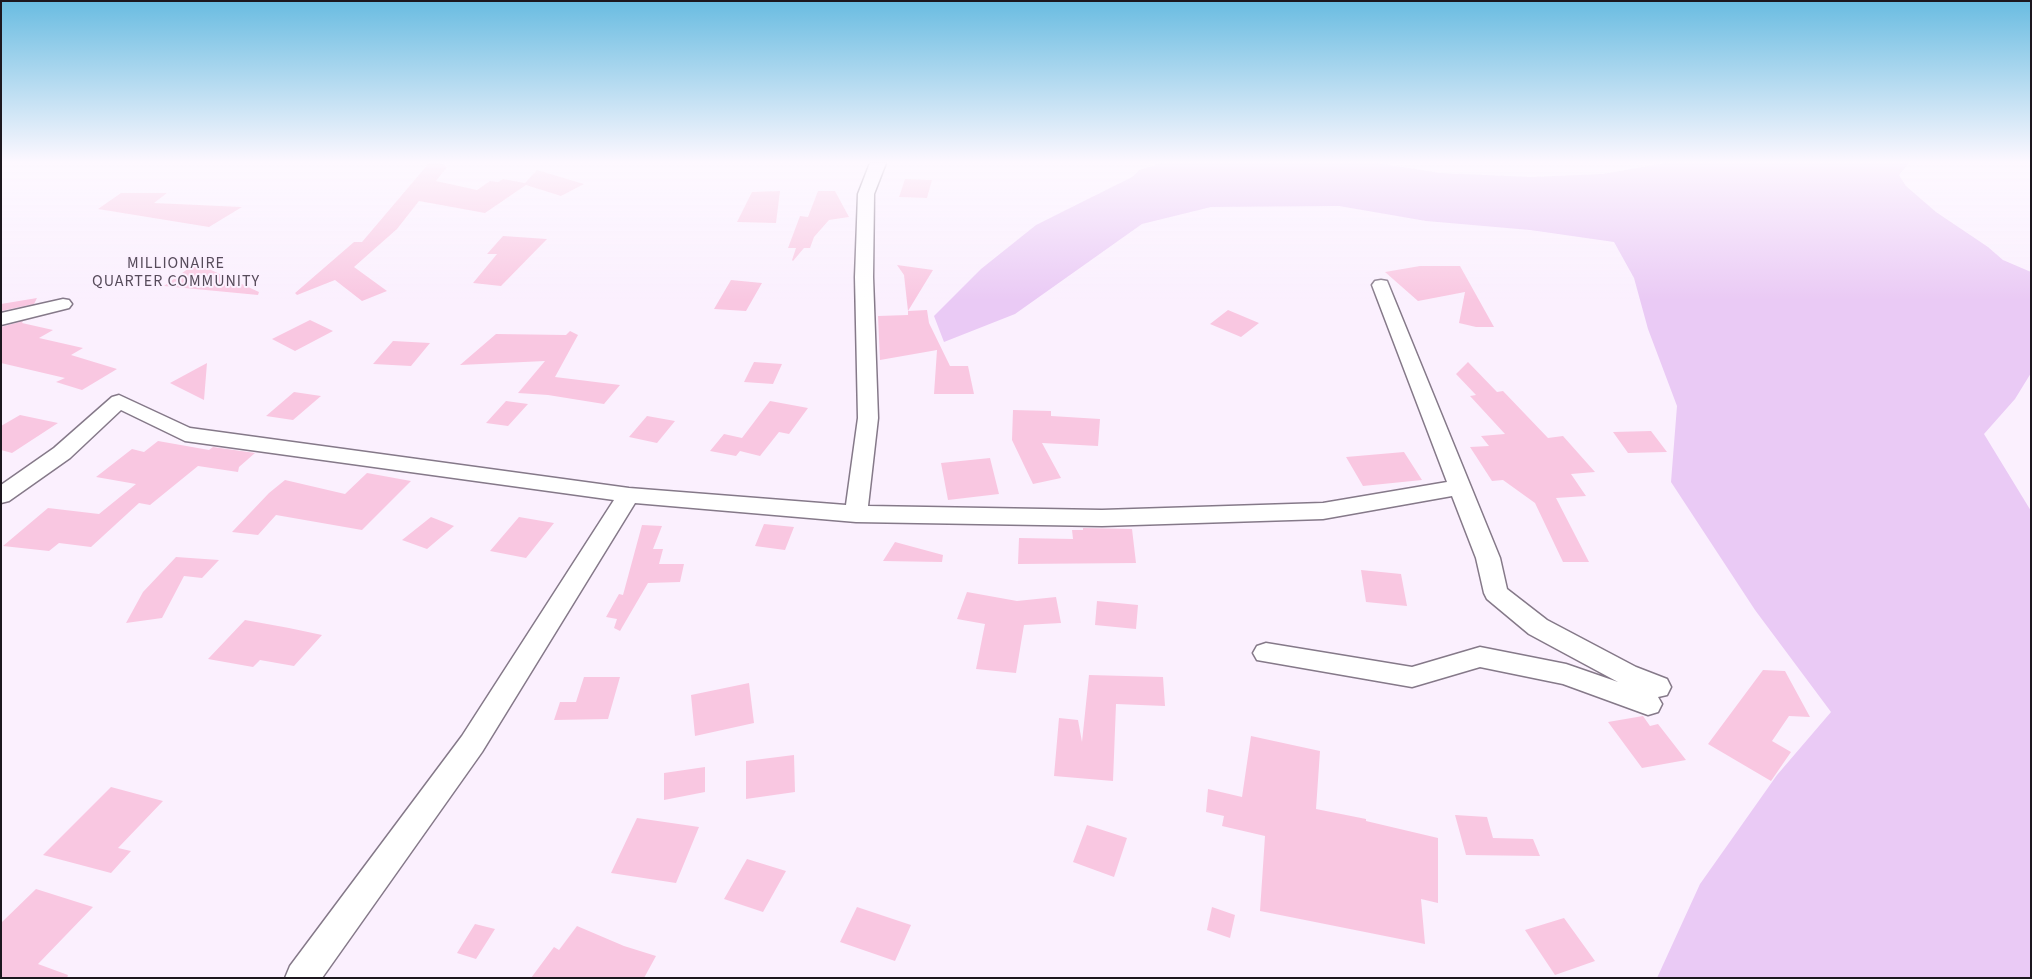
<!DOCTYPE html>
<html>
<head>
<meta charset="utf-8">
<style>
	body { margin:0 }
	#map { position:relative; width:2032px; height:979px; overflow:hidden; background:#fbf0fe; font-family:"Source Sans 3",sans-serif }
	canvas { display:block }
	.frame { position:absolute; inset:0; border:2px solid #1c171e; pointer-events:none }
</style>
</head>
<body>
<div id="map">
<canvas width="2032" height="979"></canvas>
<div class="frame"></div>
</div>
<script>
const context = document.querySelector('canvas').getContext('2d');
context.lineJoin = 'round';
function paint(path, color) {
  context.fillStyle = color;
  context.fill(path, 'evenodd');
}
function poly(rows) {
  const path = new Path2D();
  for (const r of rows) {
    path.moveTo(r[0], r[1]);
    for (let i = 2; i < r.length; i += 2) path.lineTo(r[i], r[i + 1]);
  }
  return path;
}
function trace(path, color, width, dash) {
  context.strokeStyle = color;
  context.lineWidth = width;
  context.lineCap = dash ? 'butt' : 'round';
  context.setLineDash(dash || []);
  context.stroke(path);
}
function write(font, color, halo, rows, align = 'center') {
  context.font = font + ' "Source Sans 3",sans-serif';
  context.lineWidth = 4;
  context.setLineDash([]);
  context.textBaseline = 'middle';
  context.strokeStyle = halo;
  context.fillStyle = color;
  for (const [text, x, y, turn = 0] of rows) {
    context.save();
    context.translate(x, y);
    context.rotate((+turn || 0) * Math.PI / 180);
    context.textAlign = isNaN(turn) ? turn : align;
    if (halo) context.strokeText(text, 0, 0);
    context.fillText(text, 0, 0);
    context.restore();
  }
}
paint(poly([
	[1162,163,1377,163,1441,173,1531,177,1602,174,1666,163,1909,163,1899,175,1906,186,1936,212,1988,247,2003,260,2031,272,2031,373,2015,399,1984,434,2031,511,2031,978,1657,978,1700,884,1777,775,1831,712,1755,610,1671,482,1677,406,1648,329,1634,278,1614,242,1530,230,1426,221,1339,206,1211,207,1142,224,1015,314,944,342,934,316,981,269,1036,225,1132,177,1139,170]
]), '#eacaf5');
paint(poly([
	[429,163,441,163,447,167,436,181,477,190,490,181,498,182,503,179,525,183,537,170,584,184,561,196,526,185,485,213,419,201,397,229,354,267,387,291,362,301,335,280,297,295,295,293,354,242,362,242],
	[905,179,932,180,927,198,899,197],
	[780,191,776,223,737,222,752,192],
	[818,191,835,191,849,217,829,220,814,237,810,248,804,248,793,261,792,260,796,248,788,248,800,216,808,217],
	[121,193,167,193,154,203,242,207,209,227,98,209],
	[503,236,547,239,501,286,473,283,497,254,487,254],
	[196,263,259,292,258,295,164,286],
	[897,265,933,270,908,311,904,275],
	[1420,266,1460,266,1494,327,1476,327,1459,323,1465,292,1418,301,1385,272],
	[731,280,762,283,746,311,714,309],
	[37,298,34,304,1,311,1,304],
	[927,310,929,323,950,366,968,366,974,394,934,394,937,350,880,360,878,316,908,315,908,311],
	[1228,310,1259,323,1241,337,1210,324],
	[310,320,333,331,295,351,272,339],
	[23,321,22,323,53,330,39,338,83,348,71,355,117,369,82,390,56,382,65,378,1,363,1,327],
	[570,331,578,335,555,377,620,385,604,404,548,395,518,393,545,361,460,365,496,334,566,335],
	[393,341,430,343,411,366,373,364],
	[754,362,782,364,773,384,744,382],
	[1468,362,1497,392,1503,391,1548,438,1563,436,1595,472,1571,474,1586,496,1556,498,1589,562,1563,562,1535,503,1503,480,1492,481,1470,447,1489,446,1481,436,1505,434,1470,396,1476,395,1456,374],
	[207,363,204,400,170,383],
	[294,392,321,396,293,420,266,416],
	[506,401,528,404,508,426,486,423],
	[770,401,808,408,789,434,779,432,760,456,740,451,736,456,710,451,724,434,742,438],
	[1013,410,1051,411,1051,416,1100,419,1098,446,1042,443,1061,478,1033,484,1012,440],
	[20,415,58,423,12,453,1,450,1,426],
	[647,416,675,421,657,443,629,437],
	[1651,431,1667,452,1628,453,1613,432],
	[158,441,209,450,213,447,255,453,239,467,238,472,198,466,150,505,139,503,91,547,59,543,49,551,3,546,48,508,99,514,136,484,96,477,132,449,144,452],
	[1404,452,1422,480,1363,486,1346,457],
	[990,458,999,494,948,500,941,463],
	[367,473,411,481,362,530,276,515,258,535,232,532,269,493,285,480,345,494],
	[431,517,454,526,427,549,402,540],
	[519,517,554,523,526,558,490,551],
	[764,524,794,527,785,550,755,546],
	[642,525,662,526,653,549,663,549,659,564,684,564,680,582,648,583,620,631,614,628,617,619,606,617,619,594,623,595],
	[1083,528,1132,529,1136,563,1018,564,1019,538,1073,539,1072,530,1083,530],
	[895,542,943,555,942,562,883,561],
	[176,557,219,560,202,578,184,576,162,618,126,623,143,592],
	[1361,570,1401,574,1407,606,1366,602],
	[967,592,1017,601,1056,597,1061,623,1024,625,1016,673,976,669,985,624,957,619],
	[1097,601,1138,605,1136,629,1095,625],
	[245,620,289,628,322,635,294,666,260,660,253,667,208,659],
	[1763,670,1785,671,1810,717,1789,716,1772,741,1791,752,1771,781,1708,744],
	[1089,675,1163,677,1165,706,1116,704,1113,781,1054,776,1059,718,1078,720,1082,742],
	[584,677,620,677,608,719,554,720,560,702,576,702],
	[749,683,754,723,695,736,691,695],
	[1643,716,1650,726,1658,724,1686,760,1642,768,1608,722],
	[1251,736,1320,751,1316,809,1366,819,1366,821,1438,838,1438,903,1421,899,1425,944,1260,911,1265,836,1222,826,1224,816,1206,812,1208,789,1242,797],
	[794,755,795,792,746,799,746,761],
	[705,767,705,792,664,800,664,773],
	[111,787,163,801,118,848,131,851,111,873,43,855],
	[1455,815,1487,817,1493,838,1533,839,1540,856,1466,855],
	[637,818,699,827,676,883,611,873],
	[1087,825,1127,838,1114,877,1073,862],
	[747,859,786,871,763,912,724,899],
	[36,889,93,907,38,964,68,975,67,978,1,978,1,923],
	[857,907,911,925,895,961,840,942],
	[1212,907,1235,915,1230,938,1207,930],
	[1564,918,1595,961,1555,975,1525,930],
	[475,924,495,929,476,959,457,953],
	[577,926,624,946,656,956,644,978,531,978,554,947,559,950]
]), '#f9c7e1');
const street = poly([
	[870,163,886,163,874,194,873,277,878,418,868,506,1102,510,1323,503,1447,482,1372,285,1375,281,1381,280,1387,281,1500,558,1507,589,1547,620,1636,667,1667,679,1671,687,1667,695,1658,697,1662,704,1658,712,1648,715,1563,684,1480,667,1412,687,1257,660,1253,653,1257,646,1266,643,1412,667,1480,647,1566,664,1618,682,1529,634,1487,599,1484,593,1476,558,1452,496,1323,519,1102,526,856,522,635,503,482,752,322,978,285,978,290,966,462,736,614,500,185,441,121,410,70,458,9,501,1,503,1,485,54,448,112,397,119,395,190,428,629,488,846,505,858,418,855,277,858,194,870,163],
	[63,299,69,300,72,304,69,308,1,325,1,313,63,299]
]);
trace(street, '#857989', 3);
paint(street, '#fff');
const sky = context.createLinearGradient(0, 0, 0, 300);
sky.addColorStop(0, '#69bce1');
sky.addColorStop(0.54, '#fdf8ff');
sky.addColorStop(1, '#fdf8ff00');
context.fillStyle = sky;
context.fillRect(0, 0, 2032, 300);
context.letterSpacing = '1px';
write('16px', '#564b5a', '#fbf0fe', [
	["MILLIONAIRE",176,264],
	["QUARTER COMMUNITY",176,282]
]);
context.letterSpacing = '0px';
</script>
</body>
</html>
